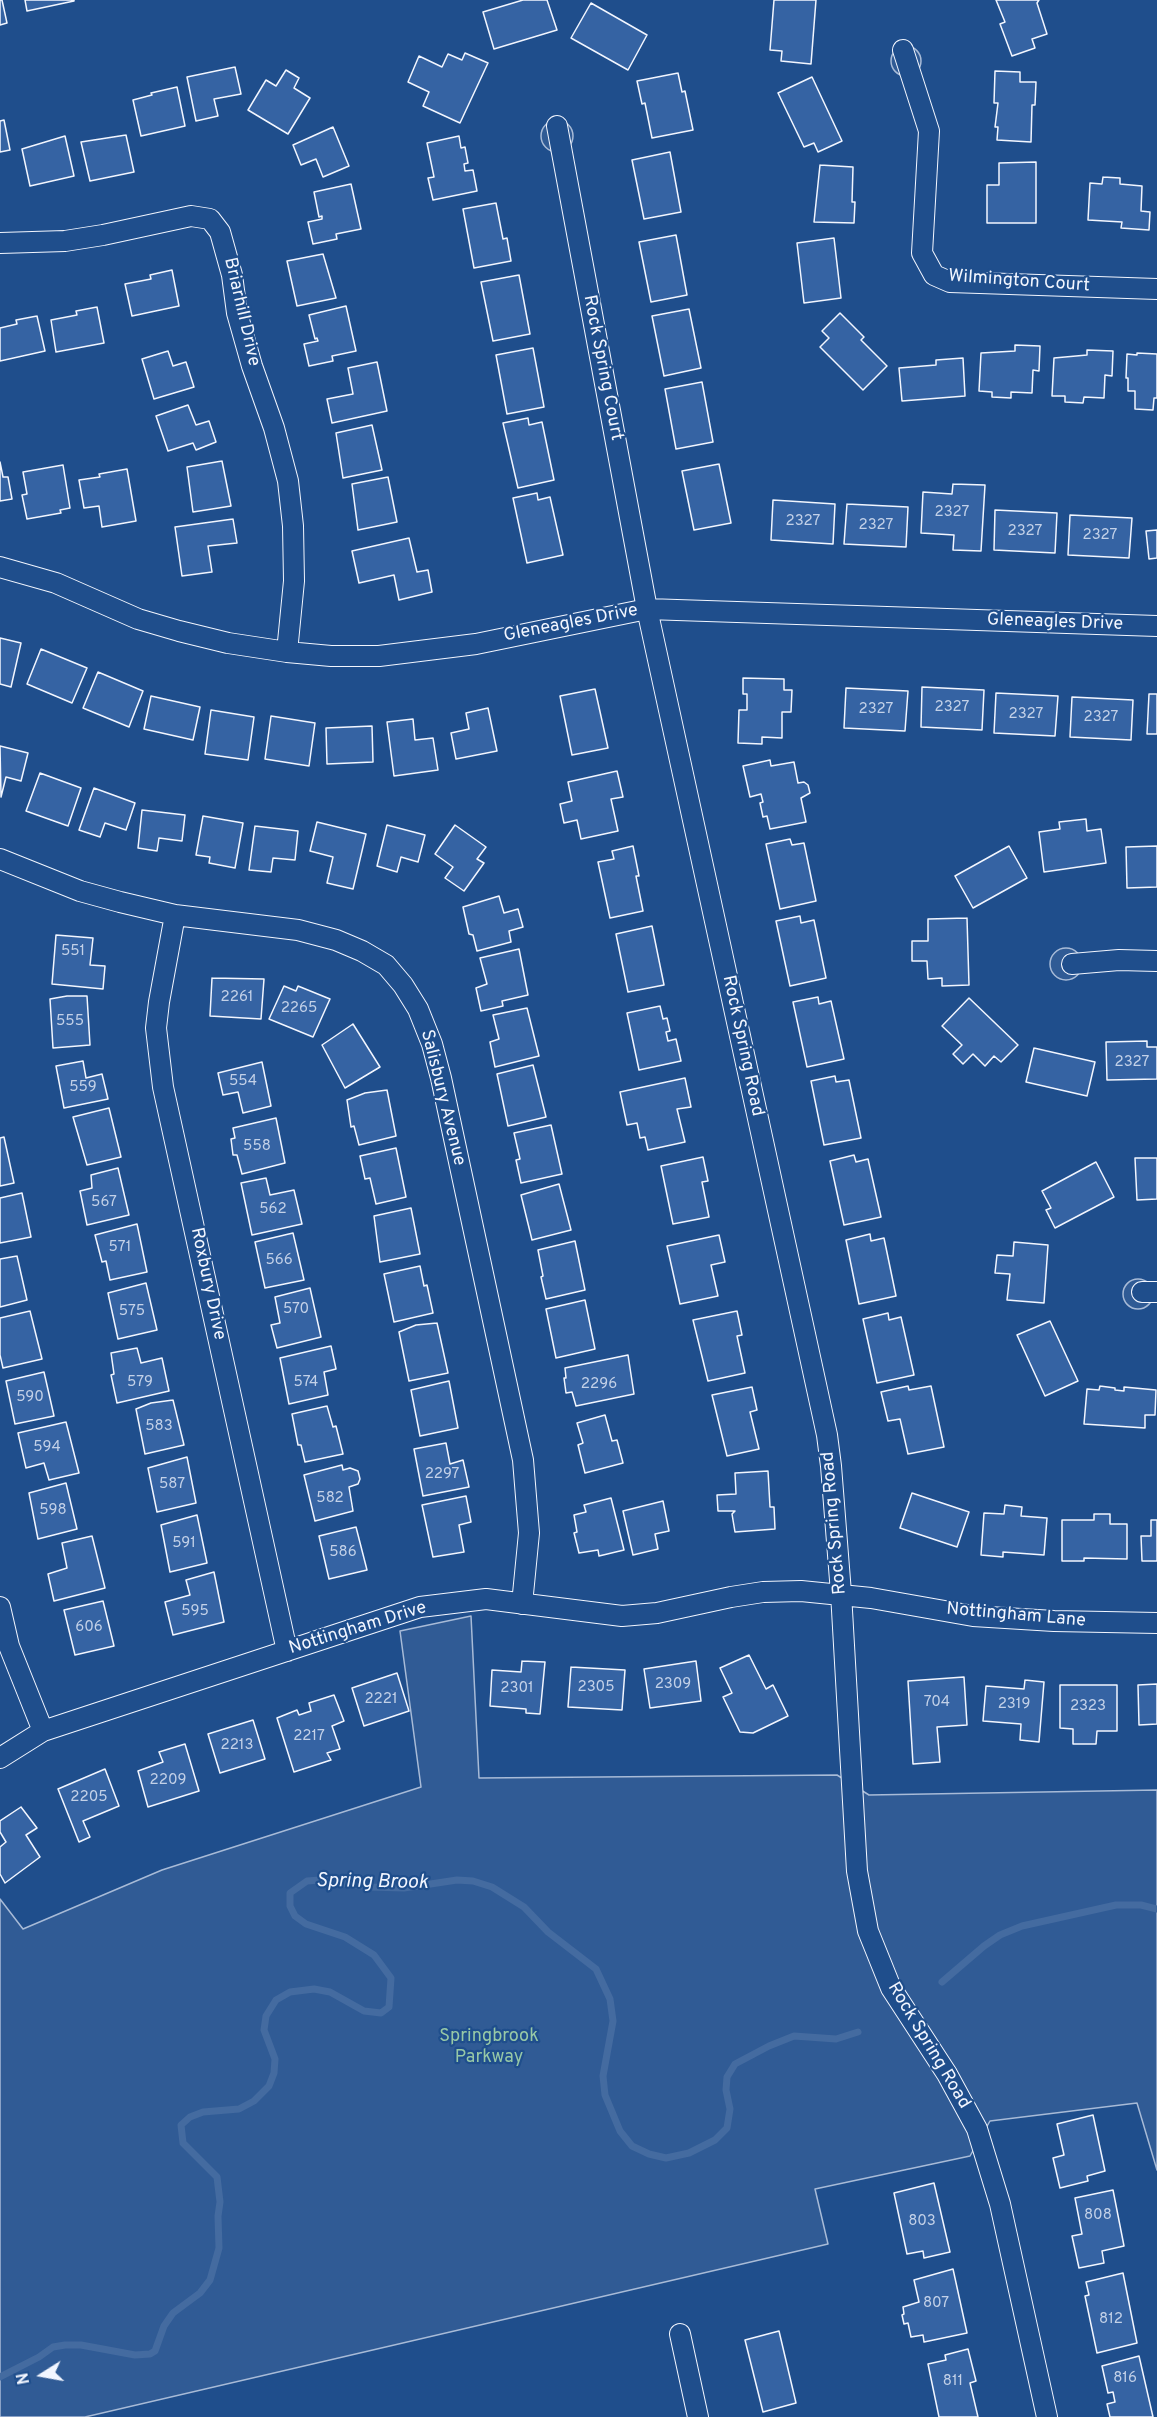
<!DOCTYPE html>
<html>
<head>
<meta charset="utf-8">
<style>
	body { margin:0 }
	#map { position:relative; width:1157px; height:2417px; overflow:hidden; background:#1f4e8c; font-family:Overpass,sans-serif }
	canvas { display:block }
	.north { position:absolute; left:12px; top:2345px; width:60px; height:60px; -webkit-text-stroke:4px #1f4e8c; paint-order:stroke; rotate:259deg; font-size:16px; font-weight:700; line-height:24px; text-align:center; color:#f2f6ff }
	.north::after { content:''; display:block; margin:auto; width:21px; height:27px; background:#f2f6ff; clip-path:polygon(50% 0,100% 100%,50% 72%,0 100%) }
</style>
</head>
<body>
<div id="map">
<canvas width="1157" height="2417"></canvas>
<div class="north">N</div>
</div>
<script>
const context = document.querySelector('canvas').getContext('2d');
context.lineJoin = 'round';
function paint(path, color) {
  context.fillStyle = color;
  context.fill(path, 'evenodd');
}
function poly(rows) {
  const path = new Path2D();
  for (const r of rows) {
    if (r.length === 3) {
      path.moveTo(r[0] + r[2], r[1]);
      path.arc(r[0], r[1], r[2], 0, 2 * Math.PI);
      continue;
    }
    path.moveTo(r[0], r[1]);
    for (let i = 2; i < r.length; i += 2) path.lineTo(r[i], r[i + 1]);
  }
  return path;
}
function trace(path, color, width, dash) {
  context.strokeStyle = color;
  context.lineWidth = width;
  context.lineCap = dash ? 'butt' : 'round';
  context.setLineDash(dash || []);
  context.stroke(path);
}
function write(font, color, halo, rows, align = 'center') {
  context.font = font + ' Overpass,sans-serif';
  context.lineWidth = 4.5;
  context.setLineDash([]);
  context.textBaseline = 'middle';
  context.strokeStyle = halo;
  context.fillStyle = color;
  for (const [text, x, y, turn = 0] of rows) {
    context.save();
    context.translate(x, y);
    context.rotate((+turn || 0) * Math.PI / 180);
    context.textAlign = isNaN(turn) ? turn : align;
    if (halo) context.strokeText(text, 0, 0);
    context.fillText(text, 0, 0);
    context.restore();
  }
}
const built = poly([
	[906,61,15],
	[557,136,16],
	[1066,964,16],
	[1138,1294,15],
	[471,1616,479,1778,837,1775,869,1795,1157,1790,1157,2170,1137,2103,990,2121,970,2156,815,2189,828,2244,85,2417,0,2417,0,1899,23,1929,162,1870,421,1787,400,1631,471,1616]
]);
paint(built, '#305b95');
trace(built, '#a8bbd7', 1.5);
trace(poly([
	[942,1982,984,1946,1000,1935,1022,1926,1116,1905,1141,1905,1157,1909],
	[0,2377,39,2357,53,2347,65,2345,81,2345,135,2355,150,2354,155,2351,164,2326,173,2313,200,2293,210,2280,219,2248,218,2216,220,2202,217,2177,183,2143,181,2125,190,2117,203,2112,239,2109,254,2101,269,2086,274,2073,275,2059,264,2030,266,2016,276,2000,290,1992,314,1989,330,1992,364,2011,381,2013,389,2007,391,1978,374,1955,345,1937,306,1924,295,1916,290,1906,290,1893,307,1881,320,1880,369,1887,404,1888,457,1880,473,1881,492,1887,524,1907,548,1932,596,1969,610,1999,613,2021,603,2076,605,2095,620,2131,632,2146,649,2154,666,2158,689,2153,715,2140,727,2128,730,2109,726,2090,727,2077,735,2064,769,2046,794,2036,836,2039,858,2032]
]), '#446ba0', 7);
const building = poly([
	[0,0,2,0,7,23,0,25,0,0],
	[25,0,74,0,74,1,27,11,25,0],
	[523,0,547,0,557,30,494,49,483,12,523,0],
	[774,0,816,0,811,64,781,61,782,51,770,50,774,0],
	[996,0,1039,0,1037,3,1047,34,1032,39,1035,48,1012,56,1000,24,1005,22,996,0],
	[591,3,647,35,628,70,571,38,591,3],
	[465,53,488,63,460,123,423,106,429,92,408,82,419,56,442,67,448,54,462,60,465,53],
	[235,67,241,94,214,99,218,116,196,121,187,77,235,67],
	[286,70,299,78,294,88,310,98,288,134,248,110,266,80,276,86,286,70],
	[995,71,1020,72,1020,82,1036,82,1035,105,1032,105,1031,142,997,140,998,127,995,127,998,103,994,103,995,71],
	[678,73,682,92,685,91,693,130,652,138,645,103,642,104,637,81,678,73],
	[812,77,842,141,818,152,814,143,804,147,778,93,812,77],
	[177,87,185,126,141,136,133,100,152,95,151,93,177,87],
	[4,120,10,150,0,152,0,121,4,120],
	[333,127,349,166,323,177,316,159,301,165,293,145,333,127],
	[126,135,134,172,90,181,81,142,126,135],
	[65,136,74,176,30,186,22,149,65,136],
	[459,136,461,148,465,147,468,163,464,164,465,171,473,170,477,191,433,200,428,178,434,177,427,143,459,136],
	[670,152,681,212,644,219,632,160,670,152],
	[1036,162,1036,223,987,223,987,185,999,185,999,163,1036,162],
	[820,165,853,167,852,202,855,202,854,223,814,222,820,165],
	[1103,177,1120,178,1120,184,1142,186,1141,211,1150,212,1149,230,1121,228,1122,222,1088,220,1090,183,1102,184,1103,177],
	[351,184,361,229,336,234,337,239,313,244,308,222,322,219,322,216,319,217,314,192,351,184],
	[496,203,503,239,507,238,511,261,474,268,463,209,496,203],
	[676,235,687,295,651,302,639,242,676,235],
	[834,238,841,298,804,303,797,243,834,238],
	[323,254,336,298,297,306,287,261,323,254],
	[172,270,179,306,132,316,125,284,151,279,150,275,172,270],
	[519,275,530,334,493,341,481,282,519,275],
	[346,306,356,351,332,356,333,361,309,366,304,344,318,341,317,338,315,339,309,315,346,306],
	[97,307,104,343,56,352,51,320,77,315,76,311,97,307],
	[689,309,701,368,664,376,652,316,689,309],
	[840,313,864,337,861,340,887,366,863,390,820,347,829,338,822,331,840,313],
	[37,316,45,351,0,361,0,328,17,324,16,320,37,316],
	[1015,345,1040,346,1039,371,1033,370,1032,393,1011,392,1011,398,992,397,992,392,979,391,981,353,1015,351,1015,345],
	[533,348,544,407,507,414,496,355,533,348],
	[1087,350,1113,351,1112,376,1105,375,1104,398,1084,397,1083,403,1065,402,1065,396,1052,396,1054,358,1087,355,1087,350],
	[168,351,173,366,186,362,194,387,154,399,142,359,168,351],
	[1137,353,1157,354,1157,398,1154,398,1153,410,1135,409,1135,391,1128,391,1128,378,1126,378,1127,354,1137,355,1137,353],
	[963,358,965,396,902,401,899,368,936,365,936,360,963,358],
	[377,362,387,411,332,423,327,399,353,394,348,368,377,362],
	[702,382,713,442,676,449,665,389,702,382],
	[188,405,196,425,209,421,216,442,196,450,193,443,168,451,156,416,188,405],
	[528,418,529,425,542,422,554,480,518,488,503,423,528,418],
	[372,425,382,470,343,478,336,433,372,425],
	[222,461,231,506,193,512,187,467,222,461],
	[0,462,3,477,8,477,12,499,0,501,0,462],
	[719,464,731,523,694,530,682,471,719,464],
	[63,465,70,508,60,510,61,513,27,519,22,495,27,494,23,472,63,465],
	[127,469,136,521,102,527,99,506,84,508,79,480,100,477,99,474,127,469],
	[388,477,397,522,358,530,352,484,388,477],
	[953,484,985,485,981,551,953,550,954,535,921,533,923,492,952,494,953,484],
	[537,493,538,500,550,497,563,555,527,563,513,498,537,493],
	[773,500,835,504,833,544,771,540,773,500],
	[847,504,908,507,906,547,844,544,847,504],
	[995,510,1057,513,1055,553,994,550,995,510],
	[1070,515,1132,518,1129,558,1068,555,1070,515],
	[233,519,237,543,208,546,212,572,182,576,175,527,233,519],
	[1157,530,1157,558,1149,559,1146,531,1157,530],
	[409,538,417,572,428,570,432,592,399,600,394,575,359,583,352,551,409,538],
	[0,638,21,643,11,687,0,684,0,638],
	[41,649,87,668,72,703,27,684,41,649],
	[98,672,143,691,129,727,83,708,98,672],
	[743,678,784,679,784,690,792,690,791,712,782,712,782,738,762,737,762,744,738,743,739,710,747,710,747,694,743,694,743,678],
	[922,687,984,690,982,730,921,727,922,687],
	[846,688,908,691,905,731,844,728,846,688],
	[595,689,608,748,572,755,560,696,595,689],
	[996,693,1058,696,1055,736,994,733,996,693],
	[1149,694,1157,694,1157,734,1147,734,1149,694],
	[151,696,200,707,193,740,144,729,151,696],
	[1072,697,1133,700,1131,740,1070,737,1072,697],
	[488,708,497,751,456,759,451,733,469,729,466,713,488,708],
	[211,710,254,717,248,760,205,754,211,710],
	[271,716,315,723,309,766,265,759,271,716],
	[413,719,415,740,433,738,438,770,394,776,387,722,413,719],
	[372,726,373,762,327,764,326,728,372,726],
	[0,746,28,753,21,781,6,777,1,797,0,746],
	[770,760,771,766,794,762,798,783,804,782,808,785,810,793,801,798,806,822,770,829,767,816,763,817,760,803,763,802,761,794,750,797,743,766,770,760],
	[617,771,623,797,611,799,618,831,581,839,577,820,564,823,560,804,572,801,568,782,617,771],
	[40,773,81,788,68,826,26,811,40,773],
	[94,788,135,803,126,830,105,823,100,837,79,830,94,788],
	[142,810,185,815,182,841,159,838,157,851,138,848,142,810],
	[203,816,243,823,235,868,209,863,210,857,196,855,203,816],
	[1086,819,1087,831,1101,829,1106,863,1044,872,1039,832,1060,829,1059,822,1086,819],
	[317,822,366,834,353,889,327,883,333,857,310,851,317,822],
	[387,825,425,835,418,862,401,857,397,872,377,866,387,825],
	[455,825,486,847,477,859,484,863,464,891,445,878,453,867,435,854,455,825],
	[255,826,298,831,295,860,273,858,271,872,249,870,255,826],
	[790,839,792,845,804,843,816,901,780,909,766,844,790,839],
	[633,846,639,876,636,876,643,911,610,918,598,862,614,859,612,851,633,846],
	[1009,846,1027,878,973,908,955,876,1009,846],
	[1157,846,1157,887,1127,888,1126,847,1157,846],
	[499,896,504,913,518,909,523,927,509,931,511,942,477,951,473,935,469,934,463,907,499,896],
	[800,916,801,923,814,920,826,978,790,986,776,921,800,916],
	[967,918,969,985,942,986,942,978,928,979,927,961,912,961,912,941,928,941,928,919,967,918],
	[652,926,664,985,628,992,616,934,652,926],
	[56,935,93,938,90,965,105,966,103,989,52,984,56,935],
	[519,949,528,995,502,1001,503,1006,481,1011,476,988,487,984,480,958,519,949],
	[212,978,264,979,261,1019,210,1016,212,978],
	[284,986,296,991,298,986,330,999,313,1037,269,1019,284,986],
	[67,996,87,996,90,1045,53,1048,50,999,67,996],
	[818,997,819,1004,831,1001,844,1059,807,1067,793,1002,818,997],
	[969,998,1018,1045,1001,1062,994,1056,985,1066,973,1054,963,1064,953,1054,962,1045,942,1026,969,998],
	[660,1006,663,1019,667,1018,670,1031,666,1032,668,1041,676,1039,681,1061,639,1070,627,1013,660,1006],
	[527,1008,539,1056,495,1067,490,1042,499,1039,493,1015,527,1008],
	[353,1024,380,1067,345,1088,322,1045,353,1024],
	[1147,1041,1147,1047,1157,1047,1157,1079,1107,1080,1106,1042,1147,1041],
	[1034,1048,1095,1062,1087,1096,1026,1082,1034,1048],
	[83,1061,86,1078,102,1074,108,1099,64,1108,56,1066,83,1061],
	[262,1062,271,1106,243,1113,238,1092,223,1095,218,1073,262,1062],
	[533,1065,546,1117,508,1126,497,1074,533,1065],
	[835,1076,836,1082,849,1080,861,1138,824,1145,811,1081,835,1076],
	[685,1078,691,1107,677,1109,685,1142,648,1150,645,1137,640,1138,637,1123,627,1125,620,1092,685,1078],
	[387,1090,396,1136,359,1145,354,1126,351,1127,347,1100,365,1093,387,1090],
	[109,1108,121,1157,87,1165,73,1117,109,1108],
	[276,1118,285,1163,242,1174,237,1155,233,1155,231,1139,235,1138,233,1128,276,1118],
	[551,1125,562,1174,521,1183,516,1160,520,1159,514,1133,551,1125],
	[4,1137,14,1183,0,1186,0,1138,4,1137],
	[396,1148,406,1197,376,1204,370,1178,365,1179,360,1156,396,1148],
	[854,1155,856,1162,868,1159,881,1217,844,1225,830,1161,854,1155],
	[703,1157,708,1181,702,1182,709,1217,673,1224,661,1166,703,1157],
	[1135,1158,1157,1158,1157,1199,1137,1200,1135,1158],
	[1096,1162,1114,1197,1055,1228,1046,1210,1051,1208,1042,1191,1096,1162],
	[118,1168,129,1215,87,1225,80,1191,92,1188,91,1175,118,1168],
	[266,1178,270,1195,294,1190,302,1224,252,1235,241,1183,266,1178],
	[559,1184,571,1230,532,1240,521,1195,559,1184],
	[22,1193,31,1237,0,1243,0,1198,22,1193],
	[411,1208,420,1254,380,1262,374,1216,411,1208],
	[137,1224,147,1272,110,1280,106,1261,102,1262,95,1235,137,1224],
	[293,1233,304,1280,265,1288,255,1242,293,1233],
	[870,1234,871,1241,884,1238,896,1296,859,1304,846,1240,870,1234],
	[719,1235,725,1262,711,1265,718,1296,680,1304,667,1246,719,1235],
	[575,1241,585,1290,546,1299,541,1277,543,1276,538,1250,575,1241],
	[1014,1242,1048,1245,1044,1303,1007,1300,1010,1274,995,1273,997,1255,1013,1256,1014,1242],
	[17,1256,27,1300,0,1307,0,1259,17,1256],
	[420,1266,424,1286,427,1285,433,1313,394,1322,384,1274,420,1266],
	[146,1283,157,1330,118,1339,108,1293,146,1283],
	[310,1288,321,1337,277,1348,271,1325,280,1323,275,1297,310,1288],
	[585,1300,595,1349,556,1358,546,1309,585,1300],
	[30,1311,42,1359,3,1368,0,1355,0,1318,30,1311],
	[737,1311,742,1335,737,1336,745,1373,708,1381,693,1320,737,1311],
	[888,1313,889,1320,901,1317,914,1375,877,1383,863,1319,888,1313],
	[1050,1321,1078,1381,1045,1396,1017,1335,1050,1321],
	[437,1323,448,1373,409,1381,399,1332,416,1325,437,1323],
	[331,1346,336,1369,324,1372,328,1395,289,1404,280,1358,331,1346],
	[137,1348,141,1363,162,1358,169,1391,117,1403,111,1375,114,1374,111,1353,137,1348],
	[628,1355,634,1394,576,1406,572,1392,566,1393,564,1378,566,1378,565,1368,628,1355],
	[44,1372,54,1416,15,1424,6,1381,44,1372],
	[449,1381,458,1428,420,1436,411,1390,449,1381],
	[908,1386,909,1390,931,1386,944,1447,908,1454,900,1419,888,1421,881,1392,908,1386],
	[1100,1386,1115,1388,1115,1390,1124,1391,1124,1387,1156,1390,1155,1415,1145,1415,1145,1428,1084,1424,1087,1389,1099,1390,1100,1386],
	[752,1387,757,1410,750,1412,759,1449,727,1456,712,1395,752,1387],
	[173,1400,184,1445,145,1454,136,1409,151,1403,173,1400],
	[327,1406,333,1427,336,1426,343,1454,305,1462,301,1445,298,1445,292,1414,327,1406],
	[605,1415,612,1441,617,1440,623,1463,585,1473,578,1445,583,1443,577,1423,605,1415],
	[66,1422,79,1473,49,1480,44,1463,26,1468,18,1433,66,1422],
	[446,1443,450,1464,463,1460,469,1487,423,1496,414,1449,446,1443],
	[187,1457,196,1503,157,1512,148,1468,187,1457],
	[342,1465,343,1470,350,1468,358,1471,360,1479,358,1484,349,1487,353,1511,315,1521,304,1475,342,1465],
	[768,1471,770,1507,774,1507,775,1529,735,1532,732,1514,735,1511,718,1511,717,1495,736,1494,735,1473,768,1471],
	[66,1483,77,1529,38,1539,29,1493,66,1483],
	[912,1493,969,1512,957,1547,900,1528,912,1493],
	[466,1496,471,1522,459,1525,464,1552,433,1557,422,1505,466,1496],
	[611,1498,624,1550,599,1556,598,1550,579,1553,574,1533,577,1532,574,1515,586,1512,584,1505,611,1498],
	[663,1501,669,1531,655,1534,658,1549,633,1555,623,1511,663,1501],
	[1005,1505,1022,1507,1021,1516,1047,1518,1044,1555,1003,1552,1003,1557,981,1555,984,1513,1004,1514,1005,1505],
	[1094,1514,1110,1514,1110,1524,1127,1524,1127,1559,1084,1558,1084,1561,1062,1561,1062,1520,1094,1520,1094,1514],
	[197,1515,207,1563,170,1572,161,1525,197,1515],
	[1151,1520,1157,1520,1157,1561,1142,1561,1141,1536,1151,1536,1151,1520],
	[356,1527,367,1570,329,1579,319,1536,356,1527],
	[92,1536,105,1588,54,1601,48,1574,67,1568,62,1543,92,1536],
	[214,1572,224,1622,173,1635,165,1602,190,1595,186,1580,214,1572],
	[103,1601,114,1646,75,1655,64,1610,103,1601],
	[749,1655,766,1689,773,1685,788,1716,753,1733,740,1732,723,1697,732,1693,720,1668,749,1655],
	[522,1661,545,1662,540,1714,526,1713,526,1709,490,1706,492,1670,521,1672,522,1661],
	[696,1661,701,1701,650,1708,644,1669,696,1661],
	[571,1667,625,1670,622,1710,568,1707,571,1667],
	[397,1673,409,1711,364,1726,352,1688,397,1673],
	[964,1677,967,1725,937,1727,940,1762,913,1764,908,1681,964,1677],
	[1025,1680,1044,1682,1039,1742,1020,1740,1021,1724,983,1721,986,1686,1024,1689,1025,1680],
	[1157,1684,1157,1724,1139,1725,1138,1685,1157,1684],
	[1060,1685,1117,1685,1117,1731,1097,1731,1096,1744,1073,1744,1073,1729,1060,1728,1060,1685],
	[334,1695,344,1721,332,1726,340,1749,327,1753,331,1760,294,1772,277,1718,297,1710,299,1715,311,1711,309,1703,334,1695],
	[253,1720,265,1759,220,1773,208,1734,253,1720],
	[185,1744,199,1791,148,1807,138,1771,163,1762,159,1752,185,1744],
	[105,1769,119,1806,83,1821,90,1837,79,1842,58,1789,105,1769],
	[21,1807,37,1828,26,1835,40,1857,5,1883,0,1874,0,1847,6,1842,0,1832,0,1821,21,1807],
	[1093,2115,1105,2171,1087,2176,1088,2181,1060,2188,1053,2158,1064,2155,1057,2124,1093,2115],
	[934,2183,950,2252,924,2258,923,2251,907,2254,894,2193,934,2183],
	[1113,2190,1124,2246,1102,2251,1104,2263,1079,2268,1072,2236,1082,2234,1075,2198,1113,2190],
	[953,2269,967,2333,924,2342,923,2335,911,2337,908,2323,904,2324,902,2315,904,2314,903,2307,919,2302,914,2280,953,2269],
	[1123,2273,1137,2343,1097,2353,1085,2296,1089,2295,1086,2282,1123,2273],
	[779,2331,796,2403,763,2412,745,2340,779,2331],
	[968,2349,976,2381,970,2383,978,2417,939,2417,928,2364,946,2360,945,2355,968,2349],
	[1139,2356,1153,2417,1110,2417,1107,2404,1115,2402,1113,2392,1108,2393,1102,2366,1139,2356]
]);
paint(building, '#3563a3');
trace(building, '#f2f6ff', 1.5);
const minor = poly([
	[903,50,929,131,922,253,934,275,950,282,1157,289],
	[557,126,647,609,827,1435,831,1466,841,1593,857,1871,868,1931,891,1988,947,2074,977,2129,1000,2204,1047,2417],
	[0,243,65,241,103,235,191,216,210,219,220,232,232,275,237,313,252,366,274,428,288,481,293,526,294,581,287,652],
	[0,567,56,583,138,619,179,631,228,643,287,652,331,656,379,656,476,644,647,609,1157,626],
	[0,859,80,891,120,902,175,915,298,930,336,940,362,951,386,965,403,985,418,1009,432,1044,441,1078,523,1460,529,1533,522,1604],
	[175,915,159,1002,156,1028,163,1087,287,1651],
	[1072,964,1119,960,1157,961],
	[1142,1292,1157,1292],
	[0,1607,9,1646,43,1731],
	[0,1758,43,1731,420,1607,486,1599,622,1616,657,1613,731,1597,763,1592,801,1591,871,1598,973,1616,1054,1621,1157,1623],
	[680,2334,698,2417]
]);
trace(minor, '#f2f6ff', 22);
trace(minor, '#1f4e8c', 20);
write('15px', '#c3d1e8', null, [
	["2327",952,513],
	["2327",803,522],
	["2327",876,526],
	["2327",1025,532],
	["2327",1100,536],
	["2327",952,708],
	["2327",876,710],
	["2327",1026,715],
	["2327",1101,718],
	["551",73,952],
	["2261",237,998],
	["2265",299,1009],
	["555",70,1022],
	["2327",1132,1063],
	["554",243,1082],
	["559",83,1088],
	["558",257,1147],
	["567",104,1203],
	["562",273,1210],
	["571",120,1248],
	["566",279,1261],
	["570",296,1310],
	["575",132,1312],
	["579",140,1383],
	["574",306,1383],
	["2296",599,1385],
	["590",30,1398],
	["583",159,1427],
	["594",47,1448],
	["2297",442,1475],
	["587",172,1485],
	["582",330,1499],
	["598",53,1511],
	["591",184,1544],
	["586",343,1553],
	["595",195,1612],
	["606",89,1628],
	["2309",673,1685],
	["2305",596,1688],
	["2301",517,1689],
	["2221",381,1700],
	["704",937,1703],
	["2319",1014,1705],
	["2323",1088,1707],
	["2217",309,1737],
	["2213",237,1746],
	["2209",168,1781],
	["2205",89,1798],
	["808",1098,2216],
	["803",922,2222],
	["807",936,2304],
	["812",1111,2320],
	["816",1125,2379],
	["811",953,2382]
]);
write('18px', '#f2f6ff', '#1f4e8c', [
	["Wilmington Court",1019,282,4],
	["Briarhill Drive",241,312,77],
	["Rock Spring Court",602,368,79],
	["Gleneagles Drive",1055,623,2],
	["Gleneagles Drive",571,624,-11],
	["Rock Spring Road",742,1046,78],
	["Salisbury Avenue",442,1098,76],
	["Roxbury Drive",207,1284,78],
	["Rock Spring Road",835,1523,-95],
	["Nottingham Lane",1016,1616,5],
	["Nottingham Drive",358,1629,-17],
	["Rock Spring Road",928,2046,59]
]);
write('18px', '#97c8a6', '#1f4e8c', [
	["Springbrook",489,2037],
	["Parkway",489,2058]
]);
write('italic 20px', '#f2f6ff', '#1f4e8c', [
	["Spring Brook",372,1883,1]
]);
</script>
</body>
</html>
